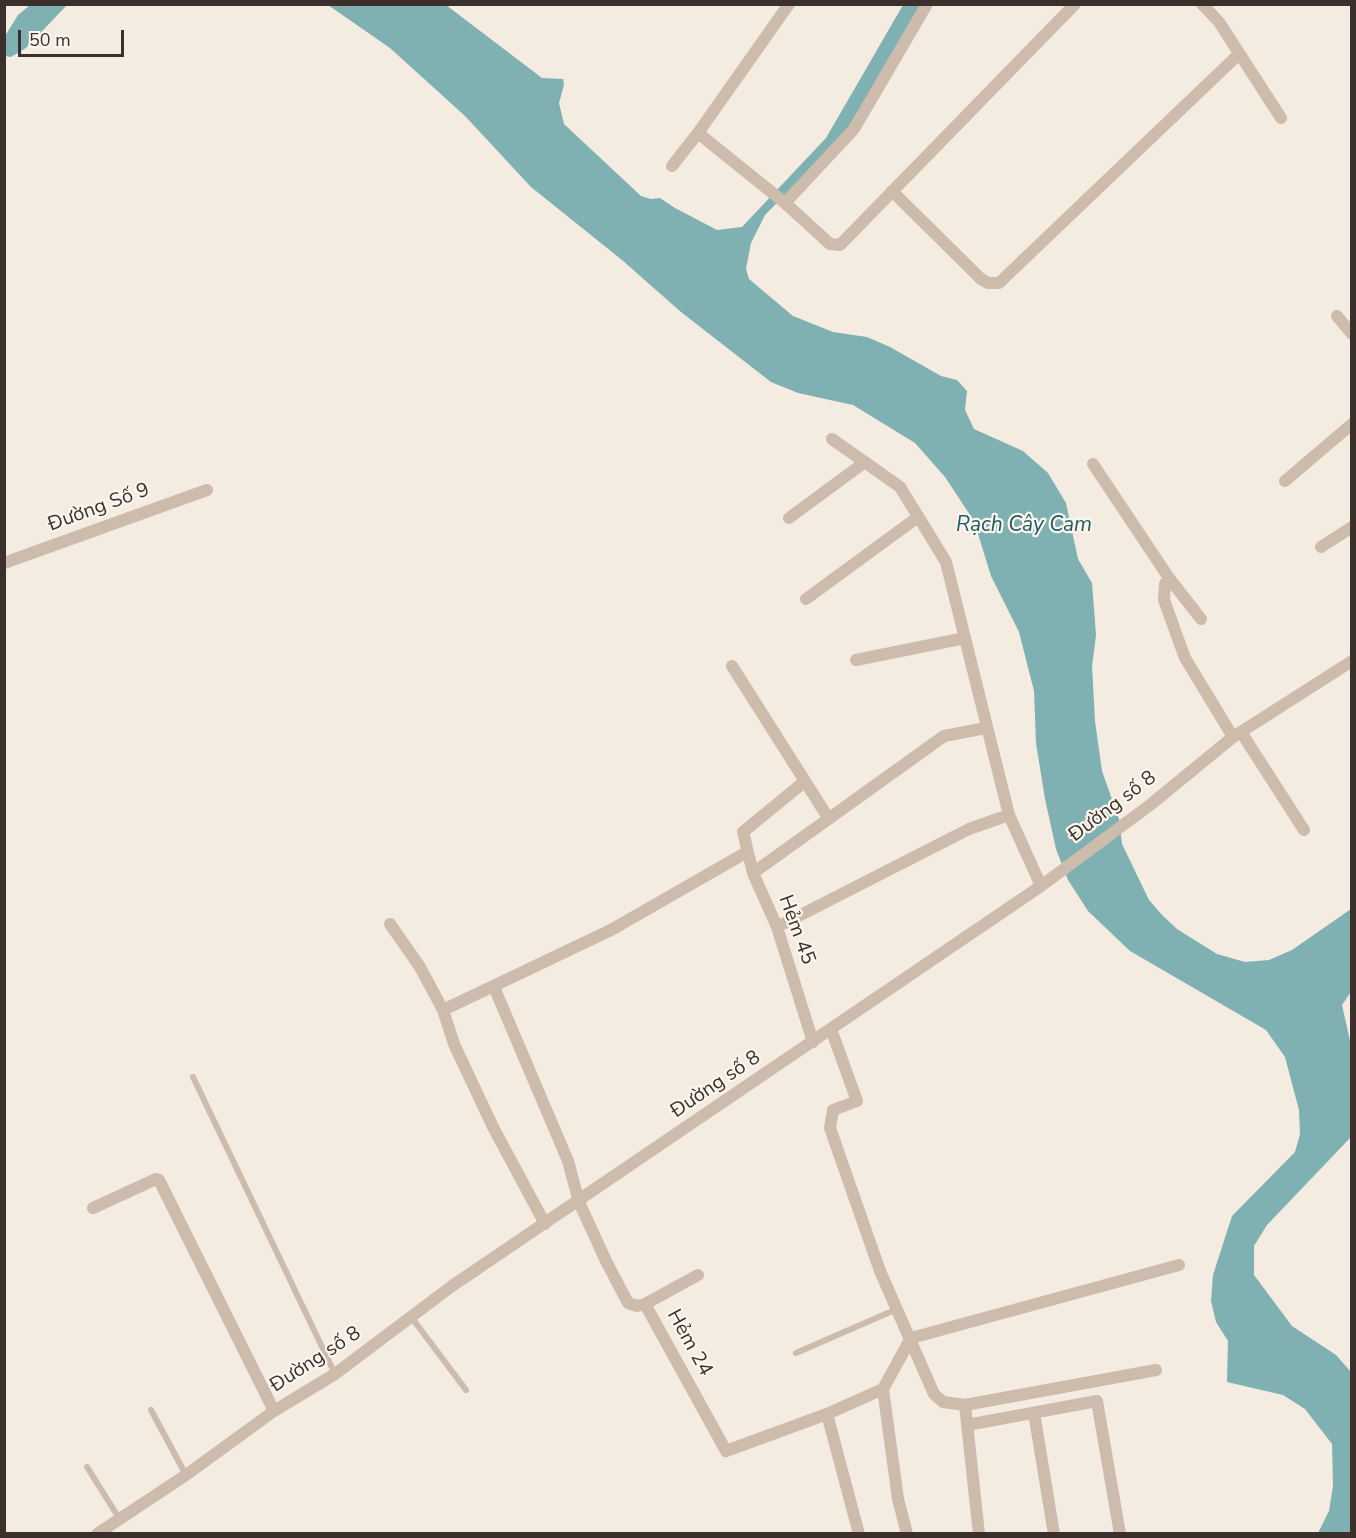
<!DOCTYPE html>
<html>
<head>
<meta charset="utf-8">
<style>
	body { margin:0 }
	#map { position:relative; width:1356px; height:1538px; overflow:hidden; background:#f4ebe1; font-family:"Nunito Sans",sans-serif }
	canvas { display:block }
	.frame { position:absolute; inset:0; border:6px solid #3b302b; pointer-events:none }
	.scale { position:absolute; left:18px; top:30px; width:106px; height:27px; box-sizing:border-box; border:3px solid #3b302b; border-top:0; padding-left:8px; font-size:18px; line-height:21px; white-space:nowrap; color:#3b302b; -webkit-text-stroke:4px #fbf5ee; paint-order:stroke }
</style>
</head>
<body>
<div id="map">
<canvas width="1356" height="1538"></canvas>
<div class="frame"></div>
<div class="scale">50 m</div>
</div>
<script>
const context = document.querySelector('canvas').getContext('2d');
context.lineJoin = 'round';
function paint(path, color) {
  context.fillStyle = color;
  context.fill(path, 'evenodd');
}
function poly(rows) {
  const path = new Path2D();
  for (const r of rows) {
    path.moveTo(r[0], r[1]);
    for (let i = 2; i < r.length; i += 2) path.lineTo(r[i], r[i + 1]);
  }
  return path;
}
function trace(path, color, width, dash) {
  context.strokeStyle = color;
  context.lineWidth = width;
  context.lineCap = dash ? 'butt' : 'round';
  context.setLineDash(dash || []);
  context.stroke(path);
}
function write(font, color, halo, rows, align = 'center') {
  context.font = font + ' "Nunito Sans",sans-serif';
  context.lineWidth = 4.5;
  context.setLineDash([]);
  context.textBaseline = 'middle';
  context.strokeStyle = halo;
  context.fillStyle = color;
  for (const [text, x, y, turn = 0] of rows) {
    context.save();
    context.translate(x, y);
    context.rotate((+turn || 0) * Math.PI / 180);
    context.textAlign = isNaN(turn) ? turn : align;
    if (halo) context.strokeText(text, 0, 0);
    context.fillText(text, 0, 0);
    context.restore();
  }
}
paint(poly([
	[30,5,67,5,26,48,11,57,5,56,5,36,18,15],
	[328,5,446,5,542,78,563,79,564,85,559,103,564,124,641,196,651,199,660,198,675,208,717,230,742,227,826,138,903,5,922,5,845,133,765,215,751,243,746,269,749,279,793,316,833,332,867,337,890,347,941,376,957,380,967,391,965,410,974,429,1023,451,1048,473,1066,503,1078,559,1092,583,1096,635,1092,666,1095,721,1102,771,1119,819,1122,844,1149,900,1162,915,1177,929,1217,954,1245,962,1269,960,1292,950,1351,909,1351,992,1342,1005,1351,1045,1351,1137,1267,1225,1254,1246,1254,1275,1292,1326,1336,1355,1351,1372,1351,1533,1318,1533,1329,1511,1333,1486,1332,1444,1305,1409,1283,1395,1227,1382,1228,1341,1216,1322,1211,1301,1213,1275,1232,1216,1295,1152,1300,1134,1299,1110,1285,1057,1266,1030,1130,951,1088,911,1068,880,1056,849,1045,799,1036,743,1034,691,1019,632,991,576,974,521,945,477,915,443,853,405,798,393,771,382,681,312,622,260,531,187,465,116,390,48]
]), '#7fb0b2');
trace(poly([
	[193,1077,335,1374],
	[412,1318,466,1390],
	[796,1353,897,1309],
	[151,1410,186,1475],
	[87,1467,119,1518]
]), '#cdbbac', 6);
trace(poly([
	[789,4,698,133,785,203,830,244,840,245,1075,4],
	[1202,4,1219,22,1281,118],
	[672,166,698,133],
	[892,191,981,279,988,283,999,283,1239,54],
	[785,203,854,129,927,4],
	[1337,316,1352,334],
	[832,439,900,487,946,562,1009,815,1041,886],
	[1093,464,1169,578,1165,584,1164,600,1185,658,1233,737],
	[1285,481,1352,424],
	[789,518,865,462],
	[1321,547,1352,527],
	[4,563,207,490],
	[1169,578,1201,619],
	[806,599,918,517],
	[856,660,965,638],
	[732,666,829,819],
	[1241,732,1304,830],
	[804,782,743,832,753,873,777,927,813,1042],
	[753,873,944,736,986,728],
	[390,924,420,967,443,1010,454,1044,493,1127,545,1224],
	[777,927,969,829,1009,815],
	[494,987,568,1161,579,1202,606,1261,628,1303,637,1306,645,1304,726,1451,827,1414,883,1389,911,1338,1179,1265],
	[443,1010,611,930,747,852],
	[831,1029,857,1101,833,1110,830,1128,880,1271,934,1394,943,1402,965,1405,1156,1370],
	[93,1208,156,1179,159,1180,274,1411],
	[645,1304,698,1275],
	[883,1389,898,1499,907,1534],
	[965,1405,979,1534],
	[1034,1413,1054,1534],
	[827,1414,859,1534],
	[967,1425,1097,1401,1120,1534],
	[97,1534,186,1475,274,1411,335,1374,452,1286,1041,886,1150,805,1233,737,1352,661]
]), '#cdbbac', 12);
write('20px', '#3b302b', '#fbf5ee', [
	["Đường Số 9",99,508,-20],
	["Đường số 8",1113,807,-37],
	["Hẻm 45",796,930,70],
	["Đường số 8",716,1085,-34],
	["Hẻm 24",689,1343,61],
	["Đường số 8",316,1360,-33]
]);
write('italic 21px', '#1f5a5e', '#fbf5ee', [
	["Rạch Cây Cam",1024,526]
]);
</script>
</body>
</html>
